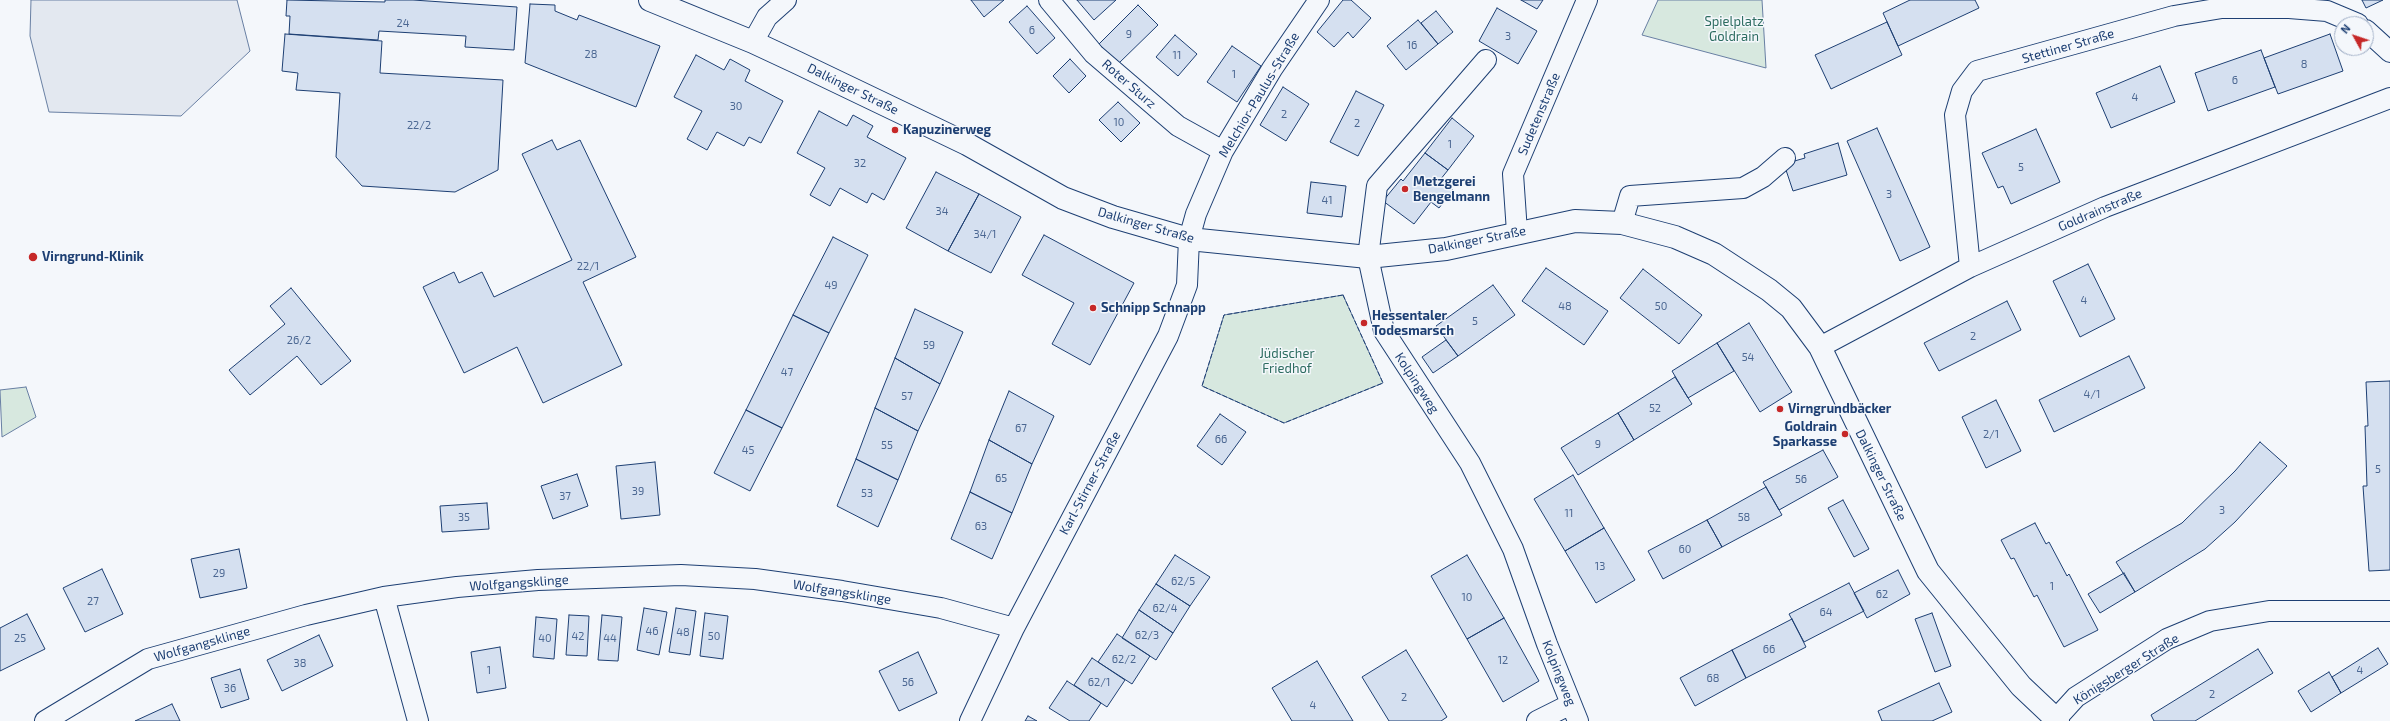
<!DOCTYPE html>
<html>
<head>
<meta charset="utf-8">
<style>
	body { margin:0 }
	#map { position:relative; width:2390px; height:721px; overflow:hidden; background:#f4f7fb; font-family:"Exo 2",sans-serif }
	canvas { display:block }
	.north { position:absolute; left:2334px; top:16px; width:40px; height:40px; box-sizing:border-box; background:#f4f7fb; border:1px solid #9eadc5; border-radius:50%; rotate:310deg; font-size:11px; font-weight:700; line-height:16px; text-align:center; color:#1d3f73 }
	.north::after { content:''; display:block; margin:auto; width:14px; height:18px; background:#c62828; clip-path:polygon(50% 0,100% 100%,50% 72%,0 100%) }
</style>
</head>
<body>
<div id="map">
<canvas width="2390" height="721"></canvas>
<div class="north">N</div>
</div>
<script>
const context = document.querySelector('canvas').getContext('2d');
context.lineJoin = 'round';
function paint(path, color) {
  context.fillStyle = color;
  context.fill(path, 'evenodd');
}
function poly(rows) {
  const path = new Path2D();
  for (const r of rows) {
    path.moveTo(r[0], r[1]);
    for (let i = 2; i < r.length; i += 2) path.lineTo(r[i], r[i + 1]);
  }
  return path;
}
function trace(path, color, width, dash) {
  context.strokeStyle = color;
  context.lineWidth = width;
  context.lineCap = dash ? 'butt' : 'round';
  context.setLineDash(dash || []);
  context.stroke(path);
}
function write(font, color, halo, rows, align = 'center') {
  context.font = font + ' "Exo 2",sans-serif';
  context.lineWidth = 3;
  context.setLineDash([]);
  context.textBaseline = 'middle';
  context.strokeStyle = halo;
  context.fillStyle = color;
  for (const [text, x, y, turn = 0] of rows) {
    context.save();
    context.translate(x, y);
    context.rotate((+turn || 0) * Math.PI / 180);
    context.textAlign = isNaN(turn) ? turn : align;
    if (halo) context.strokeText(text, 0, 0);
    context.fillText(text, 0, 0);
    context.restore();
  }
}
const green = poly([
	[1658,0,1762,0,1766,68,1642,35,1658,0],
	[1343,295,1383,383,1284,423,1202,386,1224,315,1343,295],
	[26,387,36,417,2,437,0,390,26,387]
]);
paint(green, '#d7e8df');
trace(green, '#687fa3', 1);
const parking = poly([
	[31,0,237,0,250,51,181,116,49,112,30,36,31,0]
]);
paint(parking, '#e3e8f0');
trace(parking, '#687fa3', 1);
const building = poly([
	[287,0,385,2,385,0,413,0,517,7,514,50,465,47,466,36,379,31,378,40,289,34,290,16,286,16,287,0],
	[971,0,1004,0,984,17,971,0],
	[1077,0,1116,0,1094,20,1077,0],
	[1343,0,1351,0,1371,18,1353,38,1348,32,1334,47,1317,32,1343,0],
	[1521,0,1543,0,1537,9,1521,0],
	[1910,0,1975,0,1979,8,1898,46,1883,13,1910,0],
	[2362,0,2383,0,2366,8,2362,0],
	[530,4,555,5,555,11,577,20,579,15,660,46,636,107,525,63,530,4],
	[1138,5,1158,25,1118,64,1099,44,1138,5],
	[1027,6,1055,38,1037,54,1009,22,1027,6],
	[1497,8,1537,31,1518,64,1479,41,1497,8],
	[1436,11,1453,32,1438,44,1421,23,1436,11],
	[1418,20,1438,44,1406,70,1387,46,1418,20],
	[1887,22,1902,55,1831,89,1815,55,1887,22],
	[285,34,382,41,380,73,503,80,498,170,455,192,362,186,336,157,340,93,296,90,298,73,282,71,285,34],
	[2330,34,2343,71,2278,94,2264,58,2330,34],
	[1175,35,1197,54,1178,76,1156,57,1175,35],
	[1232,46,1261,66,1237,102,1207,82,1232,46],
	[2261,50,2275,87,2208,111,2195,73,2261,50],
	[696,55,724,70,730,59,750,70,745,81,783,101,761,143,749,137,744,146,717,132,707,150,687,139,702,111,674,97,696,55],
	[1070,59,1086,76,1069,93,1053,76,1070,59],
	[2160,66,2175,102,2111,128,2096,93,2160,66],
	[1283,87,1309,104,1286,141,1260,125,1283,87],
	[1356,91,1384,105,1358,156,1330,142,1356,91],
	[1118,102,1140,123,1121,142,1099,120,1118,102],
	[819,111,847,126,853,115,873,126,867,137,906,158,884,200,872,193,867,203,840,188,830,206,810,195,825,168,797,153,819,111],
	[1452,118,1474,136,1448,170,1425,153,1452,118],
	[1877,128,1930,247,1900,261,1847,141,1877,128],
	[2036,129,2060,182,2011,204,2003,186,1998,188,1982,153,2036,129],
	[552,140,557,150,580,140,636,257,583,282,622,365,543,403,517,347,464,373,423,287,454,272,459,283,482,272,494,297,572,260,522,154,552,140],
	[1838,143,1847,175,1793,191,1784,164,1805,158,1804,154,1838,143],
	[1425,153,1448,170,1440,180,1453,190,1439,208,1431,202,1414,224,1383,201,1401,179,1403,181,1425,153],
	[936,172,979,194,948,251,906,228,936,172],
	[1311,182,1346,186,1342,217,1307,213,1311,182],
	[979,194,1021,217,991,273,948,251,979,194],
	[1044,235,1134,283,1090,365,1052,344,1074,303,1022,275,1044,235],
	[833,237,868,255,829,333,793,315,833,237],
	[2088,264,2115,319,2080,337,2053,281,2088,264],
	[1546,268,1608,311,1584,345,1522,301,1546,268],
	[1643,269,1702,315,1679,344,1620,298,1643,269],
	[1493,285,1515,315,1458,356,1436,326,1493,285],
	[291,288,351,361,321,385,297,356,250,395,229,370,285,324,270,306,291,288],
	[2007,301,2021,330,1939,371,1924,343,2007,301],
	[915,309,963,332,940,384,895,358,915,309],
	[793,315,829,333,782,428,746,410,793,315],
	[1749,323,1792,392,1760,412,1717,343,1749,323],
	[1446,340,1458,356,1433,373,1422,357,1446,340],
	[1717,343,1734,371,1688,398,1672,371,1717,343],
	[2129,356,2145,388,2054,432,2039,400,2129,356],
	[895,358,940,384,918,431,875,408,895,358],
	[1675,377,1692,404,1634,440,1618,413,1675,377],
	[2390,381,2390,570,2369,571,2363,486,2367,486,2365,426,2368,426,2366,382,2390,381],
	[1009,391,1054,416,1032,464,989,440,1009,391],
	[1996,400,2021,451,1986,468,1962,417,1996,400],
	[875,408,918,431,898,480,856,459,875,408],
	[746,410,782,428,750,491,714,473,746,410],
	[1618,413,1634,440,1578,475,1561,448,1618,413],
	[1220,414,1246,432,1222,465,1197,446,1220,414],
	[989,440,1032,464,1012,513,970,492,989,440],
	[2260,442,2287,466,2235,522,2205,549,2135,592,2116,562,2182,523,2235,471,2260,442],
	[1823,450,1838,477,1779,510,1763,482,1823,450],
	[856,459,898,480,878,527,837,506,856,459],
	[655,462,660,515,621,519,616,466,655,462],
	[577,474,588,506,553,519,541,486,577,474],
	[1573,475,1604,528,1565,551,1534,499,1573,475],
	[1766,487,1782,515,1722,547,1707,520,1766,487],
	[970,492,1012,513,992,559,951,539,970,492],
	[1843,500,1869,549,1854,557,1828,508,1843,500],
	[487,503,489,529,442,532,440,506,487,503],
	[1707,520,1722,547,1663,579,1648,551,1707,520],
	[2035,523,2046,544,2049,542,2067,576,2069,574,2098,630,2064,647,2037,595,2034,597,2014,558,2011,559,2001,540,2035,523],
	[1604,528,1635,580,1596,603,1565,551,1604,528],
	[239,549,247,588,200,598,191,559,239,549],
	[1175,555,1210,577,1190,606,1156,584,1175,555],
	[1467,555,1504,618,1467,639,1431,576,1467,555],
	[102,569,123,614,85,632,63,588,102,569],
	[1898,570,1910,594,1867,618,1854,593,1898,570],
	[2124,573,2135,592,2100,613,2088,594,2124,573],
	[1849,583,1864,611,1804,642,1789,614,1849,583],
	[1156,584,1190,606,1173,633,1139,610,1156,584],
	[644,608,667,612,659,655,637,650,644,608],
	[676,608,696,611,690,655,669,652,676,608],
	[1139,610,1173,633,1156,660,1122,638,1139,610],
	[705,613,728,616,723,659,700,656,705,613],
	[1932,613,1951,666,1935,672,1915,619,1932,613],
	[27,614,45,649,0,671,0,628,27,614],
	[569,615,589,616,587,656,566,655,569,615],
	[602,615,622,617,618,661,598,660,602,615],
	[536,617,557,619,554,659,533,657,536,617],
	[1504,618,1539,681,1503,702,1467,639,1504,618],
	[1792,619,1806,647,1746,678,1732,650,1792,619],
	[1117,634,1150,656,1132,684,1098,662,1117,634],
	[319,635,333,666,282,691,267,660,319,635],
	[500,647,506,688,477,693,471,652,500,647],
	[2378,648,2388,664,2341,693,2332,677,2378,648],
	[2258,649,2273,673,2195,721,2154,721,2151,715,2258,649],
	[1406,650,1447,717,1441,721,1389,721,1362,677,1406,650],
	[1732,650,1746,678,1695,706,1680,678,1732,650],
	[918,652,937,693,899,711,879,671,918,652],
	[1092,658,1125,680,1107,707,1074,685,1092,658],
	[1317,661,1353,721,1292,721,1272,688,1317,661],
	[240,669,249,699,221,708,211,678,240,669],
	[2329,672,2341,693,2311,712,2298,691,2329,672],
	[1067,681,1101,703,1089,721,1070,721,1049,708,1067,681],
	[1939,683,1952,712,1932,721,1882,721,1878,711,1939,683],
	[172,704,180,721,135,721,172,704],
	[1028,716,1037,721,1025,721,1028,716]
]);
paint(building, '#d5e0f0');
trace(building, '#1d3f73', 1);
const minor = poly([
	[1049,0,1094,54,1178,126,1223,151],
	[2366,30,2390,52],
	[753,42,767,17,786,0],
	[1486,60,1377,186,1368,257,1384,331,1470,463,1513,549,1547,644,1578,721],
	[1622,223,1630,196,1743,188,1763,177,1785,158],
	[1517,232,1513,174,1587,0],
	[1970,267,1955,115,1962,91,1977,71,2174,16,2222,8,2289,8,2327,11,2358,24],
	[1820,347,1970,267,2105,207,2390,98],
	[384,597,418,721],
	[2056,719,2076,697,2167,639,2210,621,2269,611,2390,611],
	[45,721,148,659,306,615,384,597,457,587,538,580,681,575,755,579,842,591,941,608,1014,628],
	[970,721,1014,628,1168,336,1187,285,1189,239,1196,214,1223,151,1272,69,1319,0],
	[1537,721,1571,704]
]);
const tertiary = poly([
	[650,0,753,42,798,63,967,144,1063,198,1113,217,1189,239,1368,257,1446,249,1575,221,1622,223,1675,237,1714,254,1769,290,1791,308,1820,347,1928,571,2021,686,2058,721]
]);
trace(minor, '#1d3f73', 22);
trace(tertiary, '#1d3f73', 24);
trace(minor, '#f4f7fb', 20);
trace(tertiary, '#f4f7fb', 22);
trace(poly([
	[1343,295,1383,383,1284,423,1202,386,1224,315,1343,295]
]), '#1d3f73', 1, [5, 2]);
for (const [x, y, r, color] of [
	[895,130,4,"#c62828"],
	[1405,189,4,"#c62828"],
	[33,257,5,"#c62828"],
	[1093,308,4,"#c62828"],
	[1364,323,4,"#c62828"],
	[1780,409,4,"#c62828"],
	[1845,434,4,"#c62828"]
]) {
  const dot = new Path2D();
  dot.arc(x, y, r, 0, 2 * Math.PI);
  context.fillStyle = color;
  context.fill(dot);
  trace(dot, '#f4f7fb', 1.5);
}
write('11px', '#4b6792', null, [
	["24",403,23],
	["6",1032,30],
	["9",1129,34],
	["3",1508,36],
	["16",1412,45],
	["28",591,54],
	["11",1177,55],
	["8",2304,64],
	["1",1234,74],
	["6",2235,80],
	["4",2135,97],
	["30",736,106],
	["2",1284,114],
	["10",1119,122],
	["2",1357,123],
	["22/2",419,125],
	["1",1450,144],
	["32",860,163],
	["5",2021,167],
	["3",1889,194],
	["41",1327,200],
	["34",942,211],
	["34/1",985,234],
	["22/1",588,266],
	["49",831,285],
	["4",2084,300],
	["48",1565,306],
	["50",1661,306],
	["5",1475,321],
	["2",1973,336],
	["26/2",299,340],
	["59",929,345],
	["54",1748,357],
	["47",787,372],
	["4/1",2092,394],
	["57",907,396],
	["52",1655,408],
	["67",1021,428],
	["2/1",1991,434],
	["66",1221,439],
	["9",1598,444],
	["55",887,445],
	["45",748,450],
	["5",2378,469],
	["65",1001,478],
	["56",1801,479],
	["39",638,491],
	["53",867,493],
	["37",565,496],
	["3",2222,510],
	["11",1569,513],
	["35",464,517],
	["58",1744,517],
	["63",981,526],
	["60",1685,549],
	["13",1600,566],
	["29",219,573],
	["62/5",1183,581],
	["1",2052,586],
	["62",1882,594],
	["10",1467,597],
	["27",93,601],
	["62/4",1165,608],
	["64",1826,612],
	["46",652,631],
	["48",683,632],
	["62/3",1147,635],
	["42",578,636],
	["50",714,636],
	["25",20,638],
	["40",545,638],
	["44",610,638],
	["66",1769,649],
	["62/2",1124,659],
	["12",1503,660],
	["38",300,663],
	["1",489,670],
	["4",2360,670],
	["68",1713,678],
	["56",908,682],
	["62/1",1099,682],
	["36",230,688],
	["2",2212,694],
	["2",1404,697],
	["4",1313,705]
]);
write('13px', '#2c6c60', '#f4f7fb', [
	["Spielplatz",1734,22],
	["Goldrain",1734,37],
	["Jüdischer",1287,354],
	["Friedhof",1287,369]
]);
write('13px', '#1d3f73', '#f4f7fb', [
	["Stettiner Straße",2068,46,-16],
	["Roter Sturz",1129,84,41],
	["Dalkinger Straße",853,89,26],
	["Melchior-Paulus-Straße",1259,95,-59],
	["Sudetenstraße",1539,114,-67],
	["Goldrainstraße",2100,210,-23],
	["Dalkinger Straße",1146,225,16],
	["Dalkinger Straße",1477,240,-11],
	["Kolpingweg",1417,383,57],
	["Dalkinger Straße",1881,475,64],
	["Karl-Stirner-Straße",1090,483,-62],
	["Wolfgangsklinge",519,583,-4],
	["Wolfgangsklinge",842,592,9],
	["Wolfgangsklinge",202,644,-16],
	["Königsberger Straße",2126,669,-32],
	["Kolpingweg",1559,673,68]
]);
write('bold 13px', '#1d3f73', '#f4f7fb', [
	["Kapuzinerweg",903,130],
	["Metzgerei",1413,182],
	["Bengelmann",1413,197],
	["Virngrund-Klinik",42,257],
	["Schnipp Schnapp",1101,308],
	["Hessentaler",1372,316],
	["Todesmarsch",1372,331],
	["Virngrundbäcker",1788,409],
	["Goldrain",1837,427,"right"],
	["Sparkasse",1837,442,"right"]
], 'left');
</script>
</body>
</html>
